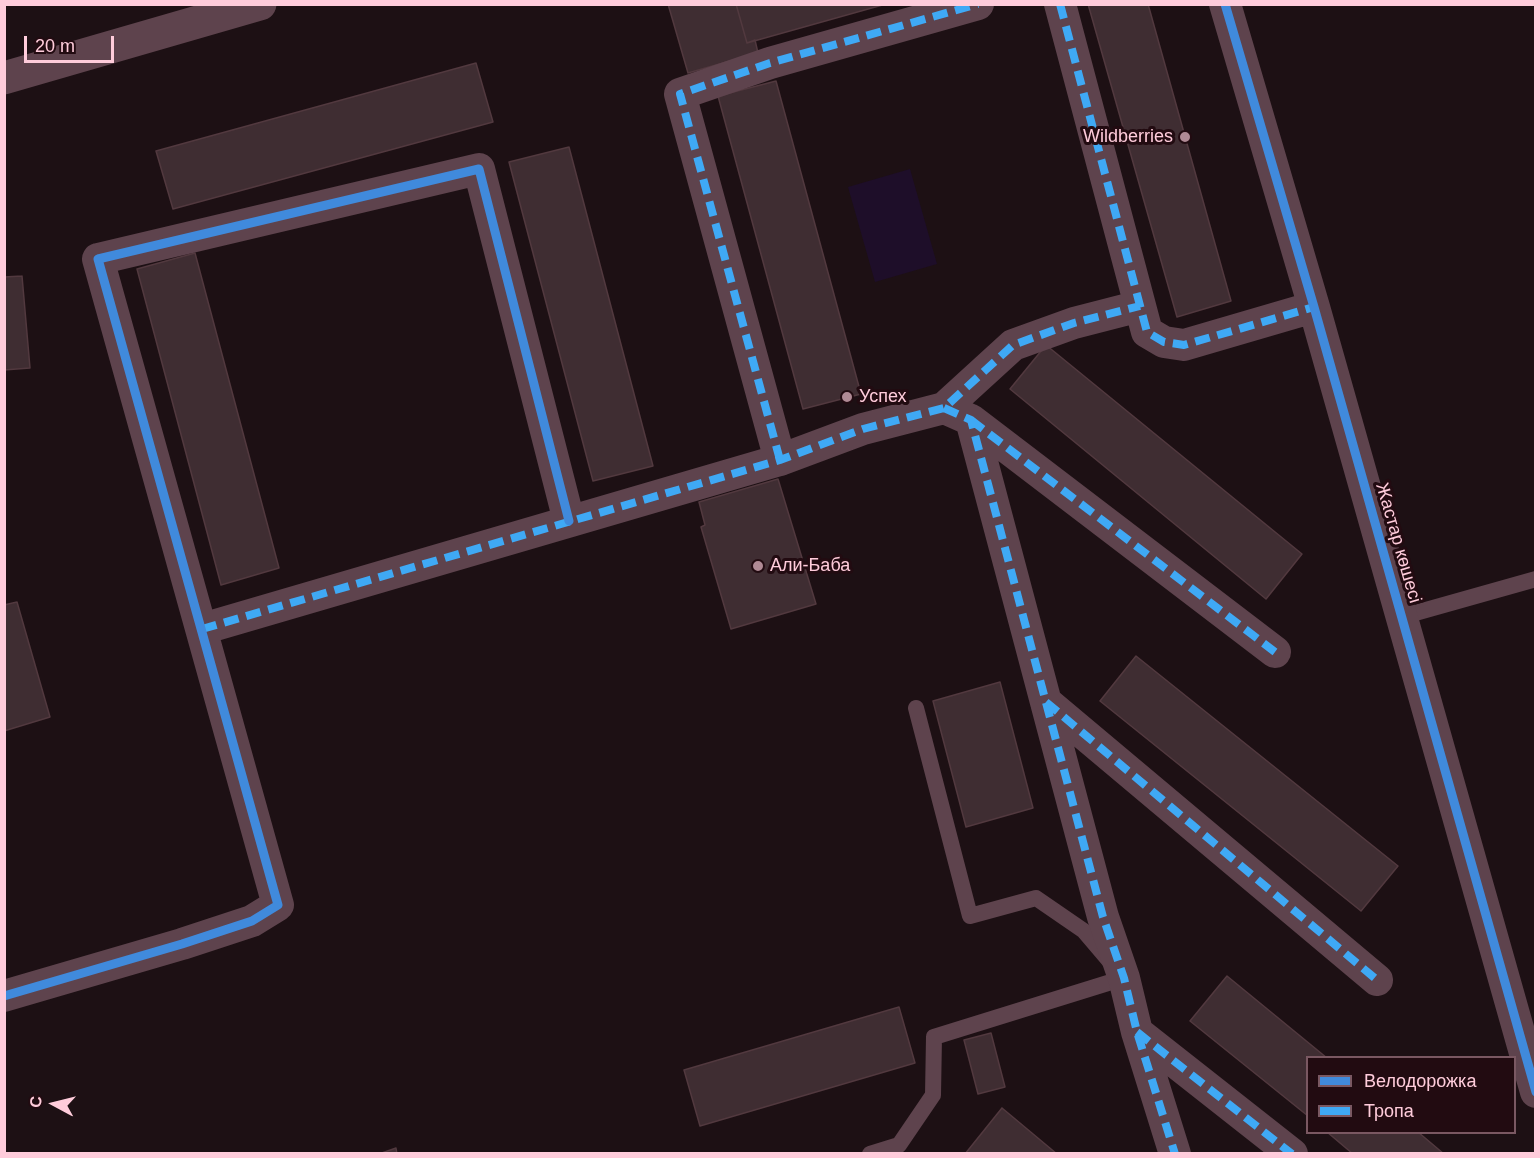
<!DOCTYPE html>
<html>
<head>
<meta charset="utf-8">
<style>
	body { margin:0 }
	#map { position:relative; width:1540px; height:1158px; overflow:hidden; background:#1d1014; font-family:Helvetica,sans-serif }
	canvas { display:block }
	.frame { position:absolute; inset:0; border:6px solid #ffccdb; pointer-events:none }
	.legend { position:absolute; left:1306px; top:1056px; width:210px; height:78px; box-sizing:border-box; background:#220b11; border:2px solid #7a5862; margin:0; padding:8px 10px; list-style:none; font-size:18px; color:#ffccdb }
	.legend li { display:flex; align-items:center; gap:12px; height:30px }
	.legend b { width:30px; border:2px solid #7a5862 }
	.north { position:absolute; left:24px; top:1074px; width:60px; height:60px; -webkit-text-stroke:4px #220b11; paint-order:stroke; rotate:277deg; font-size:16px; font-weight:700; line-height:24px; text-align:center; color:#ffccdb }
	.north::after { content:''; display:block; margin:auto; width:21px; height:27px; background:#ffccdb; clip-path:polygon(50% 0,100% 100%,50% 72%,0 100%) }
	.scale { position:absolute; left:24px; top:36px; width:90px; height:27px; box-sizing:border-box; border:3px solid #ffccdb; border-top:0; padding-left:8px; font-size:18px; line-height:21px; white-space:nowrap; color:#ffccdb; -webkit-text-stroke:4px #220b11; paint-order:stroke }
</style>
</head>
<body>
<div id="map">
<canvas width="1540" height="1158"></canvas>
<div class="frame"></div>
<ul class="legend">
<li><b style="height:8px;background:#408adc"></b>Велодорожка</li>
<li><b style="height:8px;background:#3fa9f5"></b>Тропа</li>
</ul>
<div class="north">С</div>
<div class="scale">20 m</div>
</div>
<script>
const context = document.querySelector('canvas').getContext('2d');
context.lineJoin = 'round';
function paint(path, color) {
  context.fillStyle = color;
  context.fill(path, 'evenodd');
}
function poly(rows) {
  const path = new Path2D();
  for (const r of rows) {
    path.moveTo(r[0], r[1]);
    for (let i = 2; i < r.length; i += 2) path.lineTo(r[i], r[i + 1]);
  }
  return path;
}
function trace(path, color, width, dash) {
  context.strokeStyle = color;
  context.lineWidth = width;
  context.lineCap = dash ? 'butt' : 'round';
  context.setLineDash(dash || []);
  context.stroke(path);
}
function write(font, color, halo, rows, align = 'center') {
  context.font = font + ' Helvetica,sans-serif';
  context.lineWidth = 6;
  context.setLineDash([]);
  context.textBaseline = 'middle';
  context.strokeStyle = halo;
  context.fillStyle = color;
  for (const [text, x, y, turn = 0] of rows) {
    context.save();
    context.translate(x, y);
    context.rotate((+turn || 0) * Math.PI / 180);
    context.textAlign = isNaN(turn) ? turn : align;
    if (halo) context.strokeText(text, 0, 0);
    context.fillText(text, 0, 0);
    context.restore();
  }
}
paint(poly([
	[910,169,937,264,875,282,848,187]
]), '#1e0e29');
const building = poly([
	[668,4,736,4,747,43,755,40,758,53,688,73,668,4],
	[736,4,886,4,747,43,736,4],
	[1088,4,1148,4,1231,301,1177,317,1088,4],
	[476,63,493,122,173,209,156,151,476,63],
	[776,81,861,394,803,409,718,96,776,81],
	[569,147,653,466,593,481,509,162,569,147],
	[195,253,279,568,221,585,137,269,195,253],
	[22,276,30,368,4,370,4,277,22,276],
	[1046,345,1302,554,1266,599,1010,389,1046,345],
	[778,479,816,604,731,629,701,527,705,525,699,502,778,479],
	[17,602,50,717,4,731,4,605,17,602],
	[1136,656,1398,866,1361,911,1100,701,1136,656],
	[1000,682,1033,808,966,827,933,701,1000,682],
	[1227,976,1327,1058,1308,1058,1308,1116,1190,1021,1227,976],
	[899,1007,915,1063,700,1126,684,1070,899,1007],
	[991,1033,1005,1087,978,1094,964,1040,991,1033],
	[1002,1108,1057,1154,965,1154,1002,1108],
	[1327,1132,1418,1132,1444,1154,1353,1154,1327,1132],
	[396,1148,397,1154,379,1154,396,1148]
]);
paint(building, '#3f2d32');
trace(building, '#52393f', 1.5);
trace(poly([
	[1401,617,1536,579],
	[870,1154,899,1145,933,1095,934,1037,1124,978,1084,931,1036,898,970,916,916,708]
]), '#5e434d', 16);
trace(poly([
	[1060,4,1147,332,1164,342,1184,345,1314,307],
	[1225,4,1314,307,1536,1092],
	[944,408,971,420,1103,917,1124,978,1137,1032,1175,1154],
	[971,420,1275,652],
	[780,460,680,94,770,63,978,4],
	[202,629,780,460,863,429,944,408,1013,345,1074,323,1140,306],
	[1046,702,1377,980],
	[4,996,182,944,252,921,278,905,98,259,479,169,569,521],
	[1137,1032,1292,1154]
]), '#5e434d', 32);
trace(poly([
	[4,78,260,4]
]), '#5e434d', 33);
trace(poly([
	[1060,4,1147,332,1164,342,1184,345,1314,307],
	[944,408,971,420,1103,917,1124,978,1137,1032,1175,1154],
	[971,420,1275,652],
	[780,460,680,94,770,63,978,4],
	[202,629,780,460,863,429,944,408,1013,345,1074,323,1140,306],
	[1046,702,1377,980],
	[1137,1032,1292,1154]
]), '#3fa9f5', 8, [15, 8]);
trace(poly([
	[1225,4,1314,307,1536,1092],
	[4,996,182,944,252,921,278,905,98,259,479,169,569,521]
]), '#408adc', 9);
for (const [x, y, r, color] of [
	[1185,137,6,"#b08a95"],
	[847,397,6,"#b08a95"],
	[758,566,6,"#b08a95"]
]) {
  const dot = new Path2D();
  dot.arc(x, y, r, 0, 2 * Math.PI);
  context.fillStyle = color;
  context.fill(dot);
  trace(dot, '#220b11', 2);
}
write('18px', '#ffccdb', '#220b11', [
	["Wildberries",1173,137,"right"],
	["Успех",859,397],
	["Али-Баба",770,566]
], 'left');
write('18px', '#ffccdb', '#220b11', [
	["Жастар көшесі",1398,543,74]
]);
</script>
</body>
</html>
